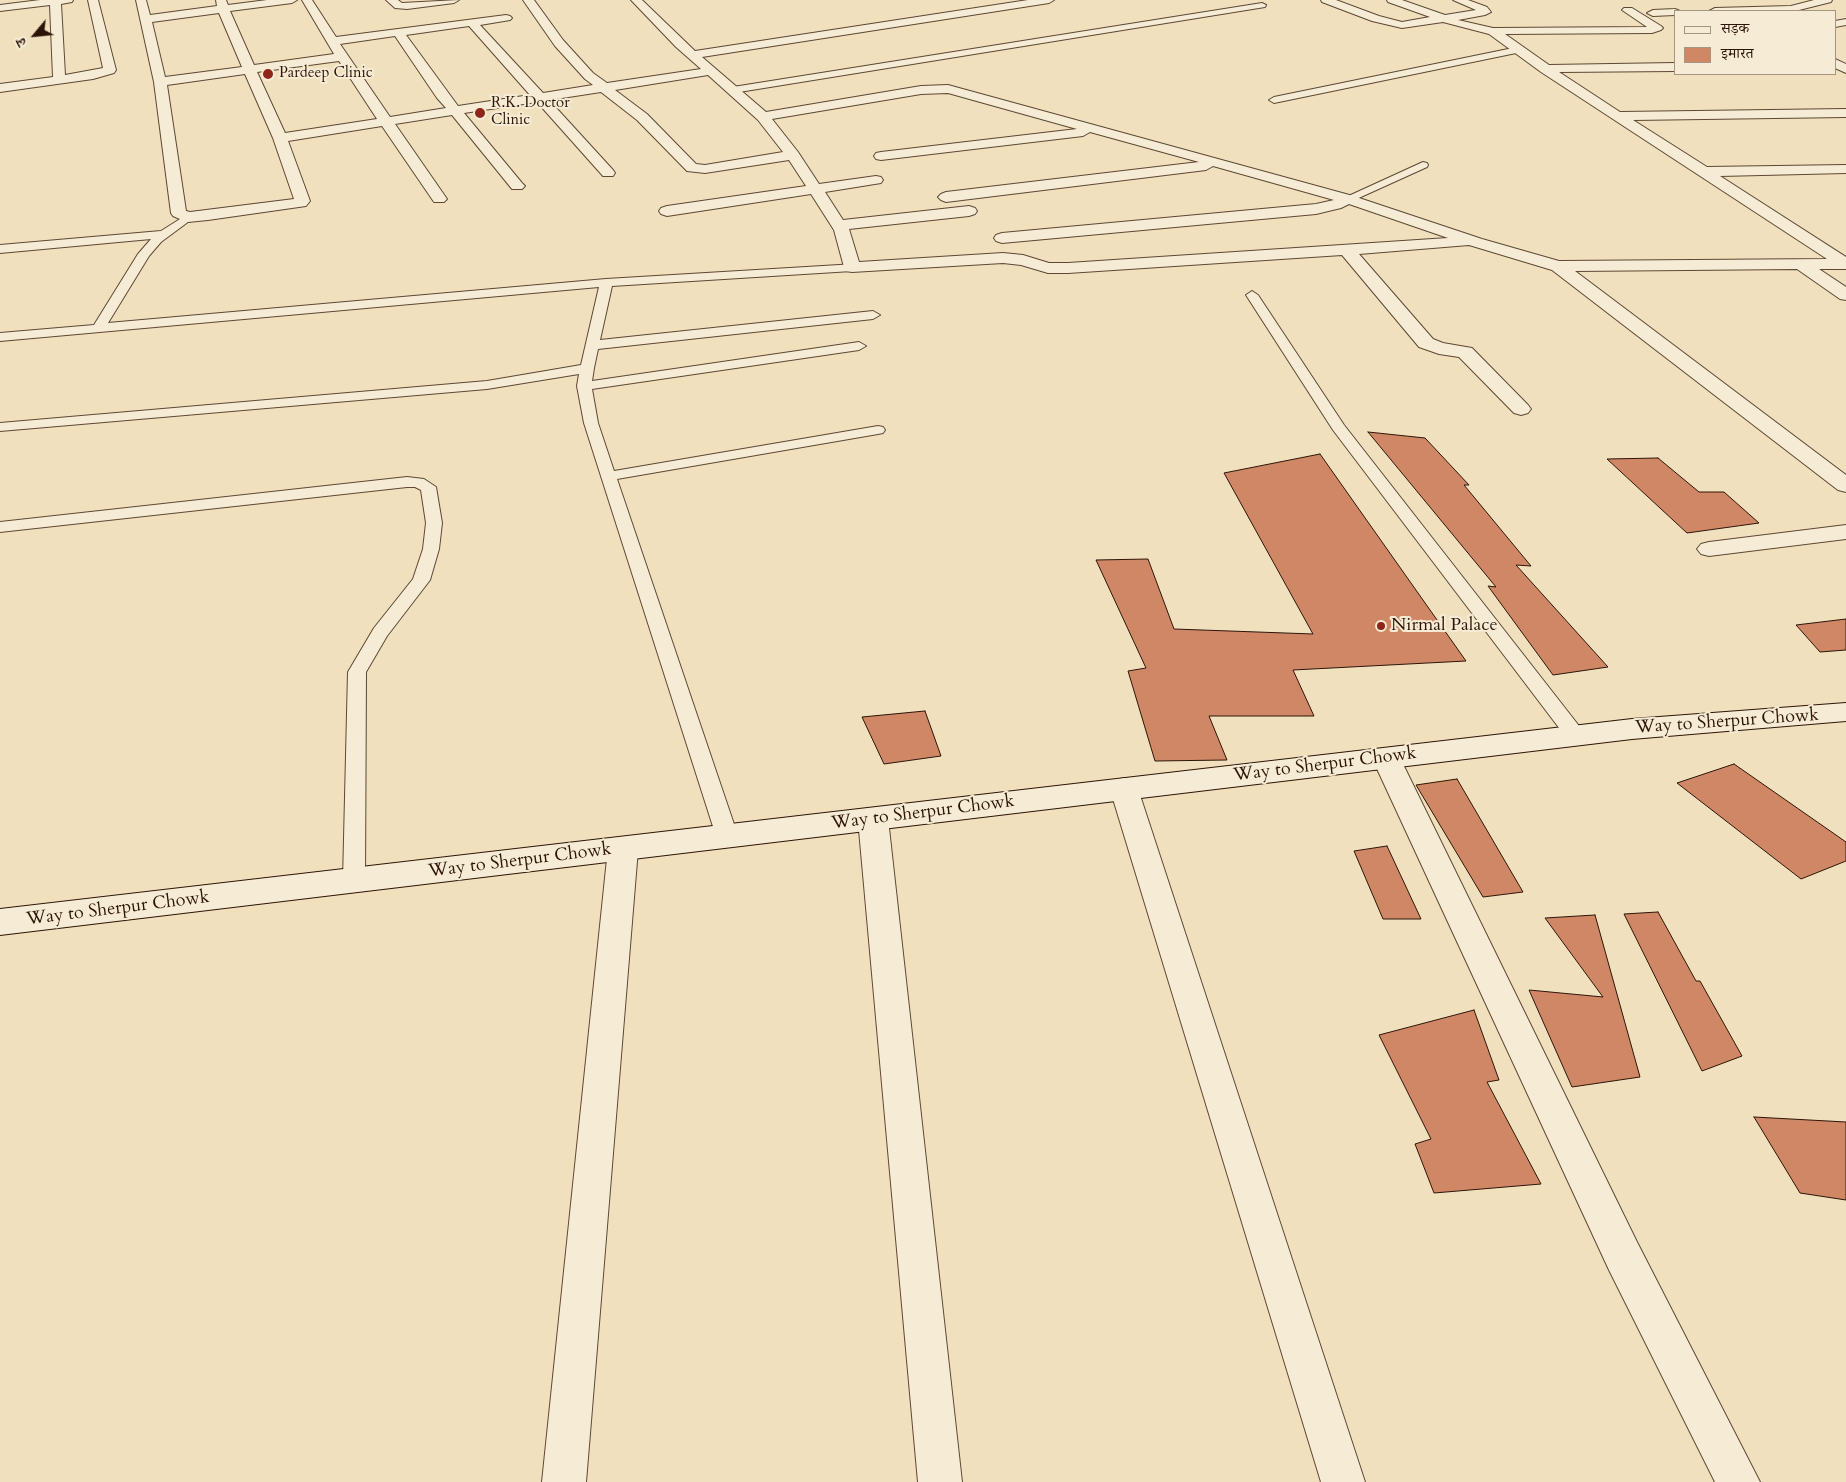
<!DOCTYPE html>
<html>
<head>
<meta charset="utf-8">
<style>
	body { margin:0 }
	#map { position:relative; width:1846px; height:1482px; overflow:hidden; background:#f1e0bd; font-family:Cardo,"Noto Serif Devanagari",serif }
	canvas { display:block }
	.legend { position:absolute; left:1674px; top:10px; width:162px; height:65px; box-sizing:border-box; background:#f6ebd4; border:1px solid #a59582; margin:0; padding:6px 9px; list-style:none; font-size:15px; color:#2c1507 }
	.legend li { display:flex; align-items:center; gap:10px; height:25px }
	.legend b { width:25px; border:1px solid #a59582 }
	.north { position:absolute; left:10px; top:10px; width:50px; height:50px; -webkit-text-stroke:4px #f6ebd4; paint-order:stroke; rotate:242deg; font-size:14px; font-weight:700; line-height:20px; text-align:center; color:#2c1507 }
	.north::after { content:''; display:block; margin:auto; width:18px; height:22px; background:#2c1507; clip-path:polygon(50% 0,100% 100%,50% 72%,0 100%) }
</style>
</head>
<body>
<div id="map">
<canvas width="1846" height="1482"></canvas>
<ul class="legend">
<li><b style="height:6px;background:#f6ebd4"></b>सड़क</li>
<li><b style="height:14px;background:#cf8766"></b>इमारत</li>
</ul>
<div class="north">उ</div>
</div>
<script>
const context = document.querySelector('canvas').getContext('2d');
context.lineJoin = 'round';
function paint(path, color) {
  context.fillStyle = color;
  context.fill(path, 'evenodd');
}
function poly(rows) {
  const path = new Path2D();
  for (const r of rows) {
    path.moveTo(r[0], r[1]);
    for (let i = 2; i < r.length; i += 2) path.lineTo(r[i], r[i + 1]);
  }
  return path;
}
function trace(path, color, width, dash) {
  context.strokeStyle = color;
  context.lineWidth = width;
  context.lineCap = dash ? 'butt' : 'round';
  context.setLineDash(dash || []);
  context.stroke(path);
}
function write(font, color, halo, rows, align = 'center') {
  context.font = font + ' Cardo,serif';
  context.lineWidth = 4;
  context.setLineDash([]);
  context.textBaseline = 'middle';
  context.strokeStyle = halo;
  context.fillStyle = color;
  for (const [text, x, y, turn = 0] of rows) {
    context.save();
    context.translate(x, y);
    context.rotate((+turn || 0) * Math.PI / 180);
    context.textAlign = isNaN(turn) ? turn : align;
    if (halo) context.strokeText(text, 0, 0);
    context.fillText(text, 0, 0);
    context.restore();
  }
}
const building = poly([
	[1368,432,1425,438,1469,485,1464,485,1531,566,1516,565,1608,667,1553,675,1488,586,1496,587,1368,432],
	[1320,454,1466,661,1293,670,1314,716,1209,716,1227,760,1155,761,1128,671,1146,668,1096,560,1148,559,1174,629,1313,634,1224,473,1320,454],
	[1658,458,1699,492,1724,492,1759,523,1687,533,1607,459,1658,458],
	[1846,619,1846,650,1820,652,1796,625,1846,619],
	[925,711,941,756,884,764,862,717,925,711],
	[1734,764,1846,842,1846,861,1801,879,1677,783,1734,764],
	[1457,779,1523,892,1483,897,1416,785,1457,779],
	[1387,846,1421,919,1383,919,1354,851,1387,846],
	[1658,912,1696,981,1700,981,1742,1056,1702,1071,1624,914,1658,912],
	[1595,915,1640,1077,1572,1087,1529,990,1603,997,1545,918,1595,915],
	[1474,1010,1499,1080,1487,1082,1541,1184,1434,1193,1415,1144,1431,1139,1379,1035,1474,1010],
	[1754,1117,1846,1122,1846,1200,1800,1193,1754,1117]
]);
paint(building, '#cf8766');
trace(building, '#2c1507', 1);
const lane = poly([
	[1262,3,1266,5,1265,7,733,93,728,90,733,87,1262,3],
	[1518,47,1522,50,1521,52,1274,103,1269,100,1274,97,1518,47],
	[1423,162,1427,163,1428,165,1427,167,1352,201,1344,201,1342,199,1423,162],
	[188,214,192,215,194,217,192,219,161,242,149,256,108,323,606,279,856,264,858,267,852,271,612,286,600,340,873,311,880,315,873,319,598,349,594,368,592,381,859,342,866,346,859,350,592,389,598,423,614,471,878,426,883,427,885,430,883,433,878,434,617,479,738,836,735,842,727,844,719,842,716,836,584,423,577,386,579,374,487,389,0,431,0,423,487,381,581,365,599,287,0,341,0,333,94,325,138,254,151,239,0,253,0,245,161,231,188,214],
	[1252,291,1258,295,1344,425,1583,731,1586,736,1583,741,1576,743,1569,741,1333,430,1246,295,1252,291],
	[407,477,424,479,436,487,442,523,439,549,430,580,387,636,366,672,365,880,362,886,354,889,346,886,343,880,348,672,374,628,413,579,423,549,426,523,421,490,415,487,407,487,0,532,0,522,407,477]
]);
const street = poly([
	[40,0,73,0,72,2,61,4,65,75,103,68,88,0,98,0,116,70,114,73,93,79,0,92,0,84,53,77,50,5,0,11,0,5,40,0],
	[136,0,146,0,150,15,217,6,216,0,226,0,228,5,267,0,297,0,292,3,230,11,254,65,334,54,302,0,312,0,336,37,506,15,510,16,512,18,510,20,480,25,543,93,593,85,585,79,555,46,523,0,534,0,563,40,593,73,607,83,701,69,676,47,631,0,642,0,695,51,1028,0,1054,0,1049,3,702,57,766,112,921,86,948,85,1353,196,1482,239,1559,261,1827,259,1541,72,1489,34,1443,22,1402,28,1372,21,1322,2,1321,0,1336,0,1379,16,1402,22,1430,17,1388,2,1387,0,1402,0,1445,15,1476,10,1453,0,1468,0,1487,7,1491,12,1485,15,1458,20,1493,28,1647,27,1622,10,1624,8,1632,8,1661,26,1663,28,1661,30,1652,33,1505,34,1549,65,1675,63,1675,71,1559,72,1620,112,1846,109,1846,117,1633,120,1707,167,1846,165,1846,173,1720,176,1846,257,1846,269,1819,269,1846,287,1846,300,1840,299,1797,269,1575,271,1846,475,1846,492,1838,490,1552,270,1469,245,1359,254,1433,339,1443,343,1472,348,1528,405,1531,409,1528,413,1521,415,1514,413,1459,357,1439,354,1419,347,1342,255,1068,273,1048,273,1021,265,1003,263,852,272,846,271,844,267,834,230,811,194,667,216,661,214,659,211,661,208,667,206,806,186,789,160,705,173,687,171,637,120,601,92,549,100,613,170,615,173,613,176,603,176,537,102,464,113,522,183,525,186,522,189,512,189,452,115,395,124,447,199,444,202,434,202,382,126,288,141,310,201,306,206,208,220,188,222,182,220,173,216,171,213,154,82,136,0],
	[219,13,242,67,165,77,152,22,219,13],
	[469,26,530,95,458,106,406,35,469,26],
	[395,36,437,98,446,108,390,117,340,44,395,36],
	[339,61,377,119,285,133,257,72,339,61],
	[245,74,273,138,294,199,190,212,186,211,167,85,245,74],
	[708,75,758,120,783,152,705,165,696,164,647,114,615,90,708,75],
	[948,93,1077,129,881,152,876,153,874,156,876,159,881,160,1083,136,1090,132,1199,162,946,192,941,194,938,197,941,200,946,202,1206,170,1213,166,1334,200,1316,204,1002,233,996,235,994,238,996,241,1002,243,1316,214,1341,208,1349,204,1448,238,1068,263,1049,263,1023,255,1003,253,859,262,849,229,969,216,975,214,977,211,975,208,969,206,843,220,825,192,881,183,883,180,881,177,876,176,819,184,798,152,772,119,921,94,948,93],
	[386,0,398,0,402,3,459,0,454,3,407,9,395,8,386,0],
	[1814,0,1832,0,1831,2,1795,11,1709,11,1715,8,1791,6,1814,0],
	[1675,9,1680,11,1675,11,1675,15,1653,16,1647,13,1653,10,1675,9],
	[1846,19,1846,25,1835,27,1835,21,1846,19],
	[1835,59,1846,64,1846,73,1835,68,1835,59],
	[1846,525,1846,539,1709,556,1701,554,1697,549,1701,544,1709,542,1846,525],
	[1386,748,1396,751,1400,758,1637,1242,1760,1482,1715,1482,1609,1270,1372,758,1376,751,1386,748],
	[1124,778,1134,781,1138,789,1365,1482,1321,1482,1110,789,1114,781,1124,778],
	[873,808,883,811,888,819,962,1482,918,1482,858,819,863,811,873,808],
	[623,837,634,841,638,849,586,1482,542,1482,608,849,612,841,623,837]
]);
const secondary = poly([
	[1846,703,1846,721,1632,739,0,935,0,909,1632,719,1846,703]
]);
trace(lane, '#5d4834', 2);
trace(street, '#5d4834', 2);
trace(secondary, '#2c1507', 2);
paint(lane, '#f6ebd4');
paint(street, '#f6ebd4');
paint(secondary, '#f6ebd4');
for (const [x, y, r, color] of [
	[268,74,6,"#8f2418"],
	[480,113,6,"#8f2418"],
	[1381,626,5,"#8f2418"]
]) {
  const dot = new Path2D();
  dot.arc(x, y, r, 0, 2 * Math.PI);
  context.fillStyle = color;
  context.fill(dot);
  trace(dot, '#f6ebd4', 2);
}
write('15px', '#2c1507', '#f6ebd4', [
	["Pardeep Clinic",279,74],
	["R.K. Doctor",491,104],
	["Clinic",491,121]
], 'left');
write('18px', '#2c1507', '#f6ebd4', [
	["Nirmal Palace",1391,626]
], 'left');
write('18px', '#2c1507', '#f6ebd4', [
	["Way to Sherpur Chowk",1727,722,-4],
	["Way to Sherpur Chowk",1325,765,-7],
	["Way to Sherpur Chowk",923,813,-7],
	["Way to Sherpur Chowk",520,861,-7],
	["Way to Sherpur Chowk",118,909,-7]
]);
</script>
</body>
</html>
